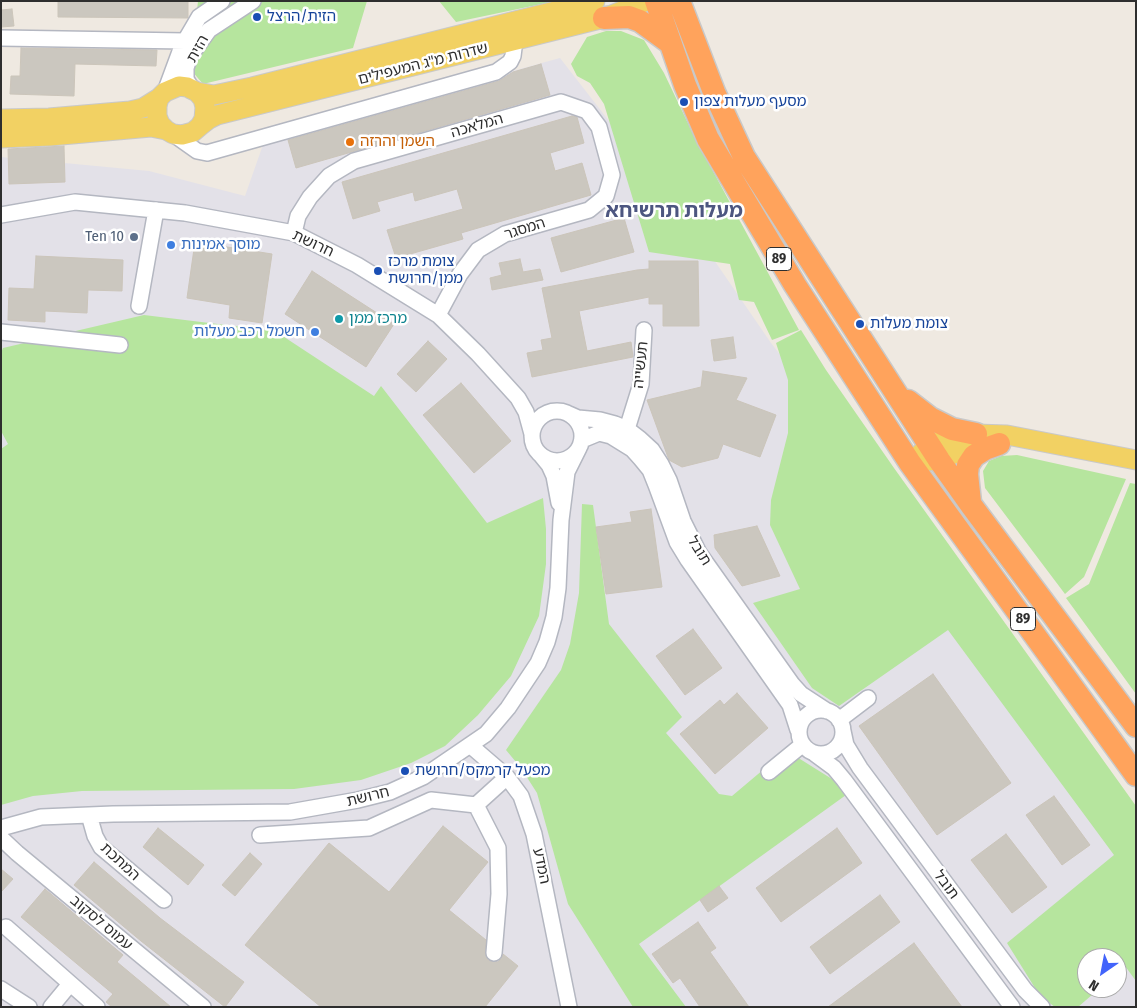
<!DOCTYPE html>
<html>
<head>
<meta charset="utf-8">
<style>
	body { margin:0 }
	#map { position:relative; width:1137px; height:1008px; overflow:hidden; background:#efe9e1; font-family:"Fira Sans Condensed",sans-serif }
	canvas { display:block }
	.frame { position:absolute; inset:0; border:2px solid #2e2e2e; pointer-events:none }
	.north { position:absolute; left:1077px; top:948px; width:50px; height:50px; box-sizing:border-box; background:#fff; border:1px solid #ababab; border-radius:50%; rotate:213deg; font-size:14px; font-weight:700; line-height:20px; text-align:center; color:#2e2e2e }
	.north::after { content:''; display:block; margin:auto; width:18px; height:22px; background:#4264fb; clip-path:polygon(50% 0,100% 100%,50% 72%,0 100%) }
</style>
</head>
<body>
<div id="map">
<canvas width="1137" height="1008"></canvas>
<div class="frame"></div>
<div class="north">N</div>
</div>
<script>
const context = document.querySelector('canvas').getContext('2d');
context.lineJoin = 'round';
function paint(path, color) {
  context.fillStyle = color;
  context.fill(path, 'evenodd');
}
function poly(rows) {
  const path = new Path2D();
  for (const r of rows) {
    if (r.length === 3) {
      path.moveTo(r[0] + r[2], r[1]);
      path.arc(r[0], r[1], r[2], 0, 2 * Math.PI);
      continue;
    }
    path.moveTo(r[0], r[1]);
    for (let i = 2; i < r.length; i += 2) path.lineTo(r[i], r[i + 1]);
  }
  return path;
}
function trace(path, color, width, dash) {
  context.strokeStyle = color;
  context.lineWidth = width;
  context.lineCap = dash ? 'butt' : 'round';
  context.setLineDash(dash || []);
  context.stroke(path);
}
function write(font, color, halo, rows, align = 'center') {
  context.font = font + ' "Fira Sans Condensed","Noto Sans Hebrew",sans-serif';
  context.lineWidth = 5;
  context.setLineDash([]);
  context.textBaseline = 'middle';
  context.strokeStyle = halo;
  context.fillStyle = color;
  for (const [text, x, y, turn = 0] of rows) {
    context.save();
    context.translate(x, y);
    context.rotate((+turn || 0) * Math.PI / 180);
    context.textAlign = isNaN(turn) ? turn : align;
    if (halo) context.strokeText(text, 0, 0);
    context.fillText(text, 0, 0);
    context.restore();
  }
}
paint(poly([
	[560,58,690,225,771,343,1048,698,1136,820,1136,1007,1,1007,1,157,149,171,245,196,265,139],
	[1087,958,1117,958,1117,988,1087,988]
]), '#e3e1e8');
paint(poly([
	[198,1,367,1,353,48,203,84,191,70],
	[439,1,556,1,456,22],
	[606,31,621,31,644,40,664,73,695,138,799,330,772,340,754,302,739,300,730,264,649,252,604,104,590,83,577,76,571,64,587,37],
	[144,315,275,331,374,396,381,386,487,523,543,498,546,529,546,564,539,616,511,676,478,715,445,746,411,763,361,780,294,789,82,791,33,796,1,805,1,449,8,444,1,431,1,353,3,348],
	[801,330,826,370,894,468,1136,806,1136,981,1125,966,1117,973,1117,958,1087,958,1087,988,1100,988,1078,1007,1055,1007,1040,996,1007,943,1114,855,948,630,839,706,812,688,753,603,800,589,770,525,771,500,788,433,788,380,776,343],
	[1017,455,1126,479,1084,577,1065,594,985,488,983,471,989,461,1001,456],
	[1130,483,1136,484,1136,694,1066,598,1089,584],
	[582,504,593,505,609,624,682,717,666,733,719,794,732,796,789,748,800,759,832,779,846,795,639,944,686,1007,633,1007,568,904,537,793,521,768,506,750,561,670,570,644,579,593]
]), '#b6e59e');
const building = poly([
	[58,1,188,1,188,18,58,17,58,1],
	[12,9,14,26,1,27,1,10,12,9],
	[21,48,157,50,156,66,75,64,74,96,10,94,11,76,20,76,21,48],
	[541,64,550,95,296,168,288,140,499,81,513,72,541,64],
	[572,116,577,117,584,143,550,153,555,171,582,163,591,195,461,233,463,239,396,258,387,230,463,209,457,189,415,201,413,192,377,202,380,211,353,219,342,182,572,116],
	[64,146,65,182,9,184,8,149,64,146],
	[624,218,634,252,561,272,551,238,624,218],
	[195,242,272,254,262,323,229,318,230,305,187,298,195,242],
	[36,256,123,260,122,291,88,290,87,313,45,311,45,322,8,320,9,288,34,289,36,256],
	[520,259,523,272,540,269,543,280,492,290,490,278,502,275,499,263,520,259],
	[649,261,698,261,699,326,663,326,663,304,649,304,649,297,579,311,587,351,631,342,633,357,532,377,527,353,543,350,541,340,552,338,542,288,637,270,649,269,649,261],
	[312,271,394,324,366,367,285,314,312,271],
	[733,337,736,358,714,361,711,340,733,337],
	[428,341,447,359,416,392,397,374,428,341],
	[703,371,747,378,736,400,776,415,760,457,723,444,718,458,682,467,669,460,647,400,701,387,703,371],
	[461,383,511,441,474,473,423,415,461,383],
	[651,509,662,587,606,594,596,527,632,522,630,512,651,509],
	[757,526,780,576,742,586,715,548,714,535,757,526],
	[693,629,722,668,685,695,656,656,693,629],
	[933,674,1011,783,937,835,859,726,933,674],
	[737,693,768,728,715,774,680,734,720,700,724,705,737,693],
	[1054,796,1090,845,1062,865,1026,815,1054,796],
	[443,826,488,862,449,910,486,940,485,953,488,960,498,962,501,959,503,954,518,966,485,1007,321,1007,245,945,329,843,389,892,443,826],
	[158,828,204,865,188,885,143,847,158,828],
	[837,828,862,863,781,922,756,888,837,828],
	[1006,834,1047,887,1012,913,971,860,1006,834],
	[250,853,262,864,235,896,222,885,250,853],
	[94,862,160,918,244,982,225,1007,141,941,74,885,94,862],
	[1,869,13,879,1,892,1,869],
	[719,886,728,898,708,912,700,900,719,886],
	[45,889,123,955,117,962,171,1007,112,1007,106,1002,113,994,21,917,45,889],
	[880,895,900,922,830,974,810,947,880,895],
	[698,922,716,948,710,952,749,1007,700,1007,680,978,673,983,652,954,698,922],
	[914,943,962,1007,828,1007,914,943]
]);
paint(building, '#cbc7bf');
trace(building, '#cbc5ba', 1);
const minor = poly([
	[1,38,185,41],
	[192,89,186,79,186,68,190,56,209,30,253,1],
	[165,92,182,46,199,17,222,1],
	[173,134,197,151,207,153,496,72,510,62,513,56,515,40,513,31],
	[1,215,75,202,185,213,294,233,357,265,438,315,478,354,518,398,526,412,532,434],
	[294,233,298,216,310,197,329,176,354,161,561,102,587,111,599,127,612,175,606,196,589,210,505,234,478,250,460,274,438,315],
	[139,306,156,210],
	[1,332,120,345],
	[557,436,25],
	[569,414,578,418,600,420,615,424,627,429,640,439,652,450,661,464,669,480,683,521,699,553,792,684,801,694,827,711],
	[627,429,641,384,644,330],
	[582,440,599,433,611,436,632,449,641,459,650,470,656,485,677,542,688,560,790,705,798,730],
	[540,454,549,465,554,476,559,503],
	[821,732,22],
	[839,720,868,698],
	[843,731,846,745,860,768,1025,990,1042,1007],
	[471,746,507,777,521,796,534,834,569,1007],
	[815,754,834,768,844,780,1012,1007],
	[769,772,802,745],
	[476,805,507,777],
	[89,815,95,836,101,847,164,900],
	[1,828,41,817,113,814,290,812,358,800,390,792,423,777,486,734,508,708,538,663,547,642,554,617,558,588,561,520,567,472,579,448],
	[260,835,369,828,431,800,476,805,498,848,499,894,494,953],
	[1,838,17,853,203,1007],
	[6,927,97,1007],
	[1,989,29,1007],
	[51,1007,70,984]
]);
const major = poly([
	[197,92,214,95,252,87,595,1],
	[1,119,49,118,130,111,143,108,159,98],
	[200,126,204,119,205,107,203,99,197,92,187,87,179,86,165,92,159,98,157,106,157,116,160,124,166,130,173,134,182,135,193,132,200,126,209,119,217,115,604,18,647,1],
	[1,138,50,136,151,127,166,130],
	[927,461,939,460,966,449,989,445],
	[910,463,930,445,953,437,976,434,1007,435,1136,460]
]);
const highway = poly([
	[656,1,685,85,708,139,795,285,910,463,1136,775],
	[679,1,714,92,744,157,939,460,971,505,1136,726],
	[604,18,629,17,640,21,670,43],
	[908,401,930,418,952,429,976,434],
	[970,502,967,474,968,465,974,456,985,449,999,444]
]);
trace(minor, '#b4b7c1', 18);
trace(major, '#c9c9c9', 21);
trace(highway, '#c9c9c9', 25);
trace(minor, '#fff', 15);
trace(major, '#f2d163', 19);
trace(highway, '#ffa35c', 22);
for (const [x, y, r, color] of [
	[257,17,5,"#1a4fb4"],
	[684,102,5,"#1a4fb4"],
	[350,142,5,"#e8710a"],
	[134,237,5,"#5c6f8a"],
	[171,245,5,"#3f7fe0"],
	[378,271,5,"#1a4fb4"],
	[339,319,5,"#0f9aa8"],
	[860,324,5,"#1a4fb4"],
	[315,332,5,"#3f7fe0"],
	[405,771,5,"#1a4fb4"]
]) {
  const dot = new Path2D();
  dot.arc(x, y, r, 0, 2 * Math.PI);
  context.fillStyle = color;
  context.fill(dot);
  trace(dot, '#fff', 2);
}
for (const [x, y, w] of [
	[779,259,25],
	[1023,619,25]
]) {
  const box = new Path2D();
  box.roundRect(x - w / 2, y - 11.5, w, 23, 4);
  context.fillStyle = '#fff';
  context.fill(box);
  trace(box, '#2e2e2e', 1);
}
write('bold 14px', '#2e2e2e', null, [
	["89",779,259],
	["89",1023,619]
]);
write('15px', '#164399', '#fff', [
	["הזית/הרצל",267,17],
	["מסעף מעלות צפון",694,102],
	["צומת מרכז",388,262],
	["ממן/חרושת",388,279],
	["צומת מעלות",870,324],
	["מפעל קרמקס/חרושת",415,771]
], 'left');
write('15px', '#2e2e2e', '#fff', [
	["הזית",198,49,-60],
	["שדרות מ\"ג המעפילים",423,64,-14],
	["המלאכה",477,126,-16],
	["המסגר",525,229,-18],
	["חרושת",313,244,25],
	["תעשייה",641,365,-84],
	["תובל",699,551,58],
	["חרושת",368,797,-14],
	["המתכת",120,862,43],
	["המדע",541,866,78],
	["תובל",946,885,53],
	["עמוס לסקוב",101,923,40]
]);
write('15px', '#c56008', '#fff', [
	["השמן והרזה",360,142]
], 'left');
write('15px', '#4e5e75', '#fff', [
	["Ten 10",124,237]
], 'right');
write('15px', '#366cbe', '#fff', [
	["מוסך אמינות",181,245],
	["חשמל רכב מעלות",305,332,"right"]
], 'left');
write('15px', '#0d838f', '#fff', [
	["מרכז ממן",349,319]
], 'left');
write('bold 20px', '#4d5680', '#fff', [
	["מעלות תרשיחא",674,211]
]);
</script>
</body>
</html>
